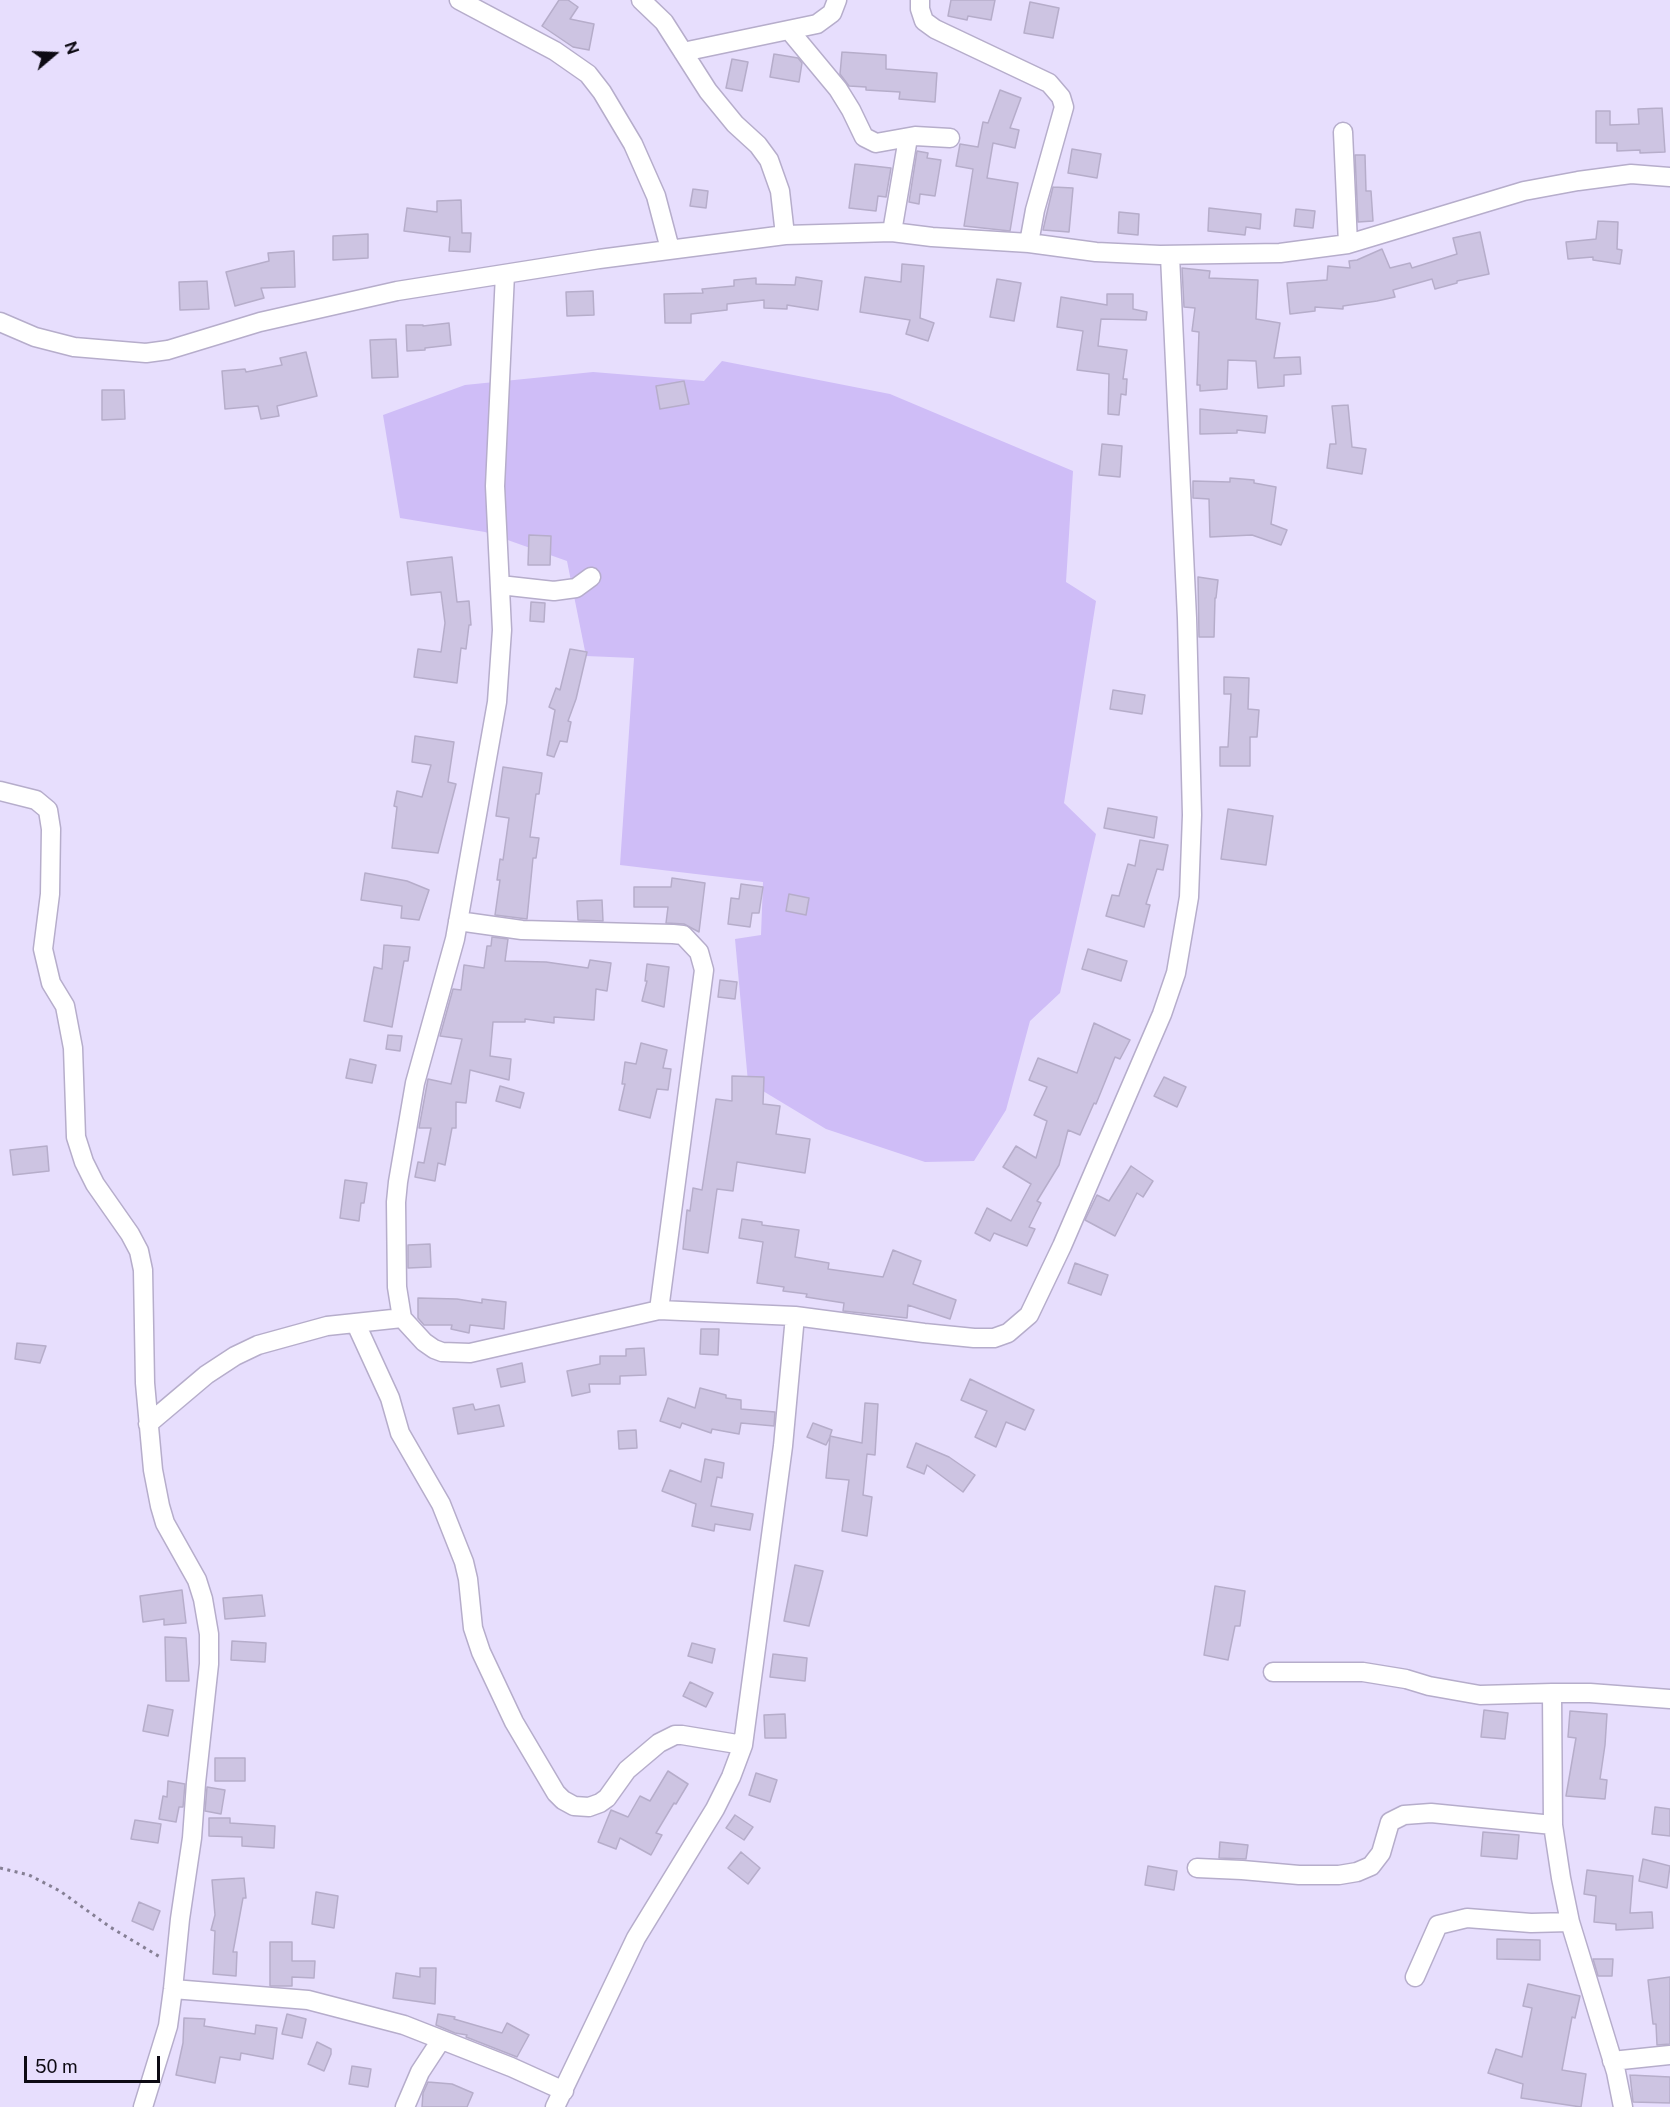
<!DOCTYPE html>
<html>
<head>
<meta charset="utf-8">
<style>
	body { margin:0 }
	#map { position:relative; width:1670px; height:2107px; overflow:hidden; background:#e7defd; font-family:"Public Sans",sans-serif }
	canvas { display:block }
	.north { position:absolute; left:24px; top:24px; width:60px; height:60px; -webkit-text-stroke:4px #e7defd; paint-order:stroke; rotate:71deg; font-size:16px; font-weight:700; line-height:24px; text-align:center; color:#0d0a13 }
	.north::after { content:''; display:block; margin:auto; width:21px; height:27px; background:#0d0a13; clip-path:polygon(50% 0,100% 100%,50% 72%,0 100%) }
	.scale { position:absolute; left:24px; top:2056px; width:136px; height:27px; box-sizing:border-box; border:3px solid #0d0a13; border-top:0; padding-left:8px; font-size:18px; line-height:21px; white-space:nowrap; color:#0d0a13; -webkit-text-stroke:4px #e7defd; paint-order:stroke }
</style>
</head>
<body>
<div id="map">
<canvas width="1670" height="2107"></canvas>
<div class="north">N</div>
<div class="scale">50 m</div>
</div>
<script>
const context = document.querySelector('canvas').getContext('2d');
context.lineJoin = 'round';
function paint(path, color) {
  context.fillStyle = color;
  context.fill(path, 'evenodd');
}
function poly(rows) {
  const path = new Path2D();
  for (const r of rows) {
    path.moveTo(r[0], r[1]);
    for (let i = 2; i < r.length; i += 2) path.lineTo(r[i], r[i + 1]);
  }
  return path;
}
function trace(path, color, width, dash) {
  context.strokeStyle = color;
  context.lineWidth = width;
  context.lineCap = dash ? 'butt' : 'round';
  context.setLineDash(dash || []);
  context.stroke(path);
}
paint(poly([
	[722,361,890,394,1073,471,1066,582,1096,601,1064,803,1096,834,1060,993,1030,1021,1006,1110,974,1161,925,1162,826,1129,748,1082,735,939,761,935,763,882,620,865,634,658,586,656,567,561,485,532,400,518,383,415,465,385,593,372,704,381]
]), '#cfbdf7');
const building = poly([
	[559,0,568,0,578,7,570,19,594,24,589,50,573,47,542,26,559,0],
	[951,0,995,0,991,20,968,16,967,20,948,16,951,0],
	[1030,2,1059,8,1053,38,1024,33,1030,2],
	[842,52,886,55,886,69,937,73,935,102,899,99,900,92,866,90,866,87,849,86,840,74,842,52],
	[774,54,798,58,802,63,799,82,770,77,774,54],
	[732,59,748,62,742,91,726,88,732,59],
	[1000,90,1021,98,1010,128,1019,130,1015,148,993,143,987,178,1018,183,1010,231,964,226,973,169,956,166,960,144,978,147,983,122,988,123,1000,90],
	[1662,108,1665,152,1640,153,1640,150,1617,151,1617,143,1596,143,1596,111,1610,111,1610,125,1639,124,1638,109,1662,108],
	[1072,149,1101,154,1097,178,1068,173,1072,149],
	[917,151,928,153,927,158,941,160,935,196,920,194,919,204,909,202,917,151],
	[1355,155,1365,155,1366,191,1371,191,1373,221,1358,222,1355,155],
	[855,164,891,168,886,197,878,196,876,211,849,208,855,164],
	[1053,187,1073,188,1069,232,1043,230,1053,187],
	[693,189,708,191,706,208,690,206,693,189],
	[461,200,462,233,471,233,470,252,449,251,450,237,404,231,407,208,437,212,437,201,461,200],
	[1209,208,1261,214,1260,229,1246,227,1245,235,1208,231,1209,208],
	[1296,209,1315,211,1313,228,1294,226,1296,209],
	[1119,212,1139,214,1138,235,1118,233,1119,212],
	[1598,221,1618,222,1617,249,1622,250,1620,264,1593,260,1593,257,1568,259,1566,242,1596,239,1598,221],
	[1480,232,1489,274,1457,281,1457,283,1435,289,1432,279,1393,290,1395,297,1377,301,1343,306,1343,309,1315,307,1315,311,1290,314,1287,283,1327,280,1328,266,1350,268,1349,261,1357,260,1382,249,1390,268,1410,263,1412,268,1457,254,1453,238,1480,232],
	[368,234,368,258,333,260,333,236,368,234],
	[294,251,295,287,261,288,264,298,235,306,226,272,269,261,268,253,294,251],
	[902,264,924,266,920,318,934,323,928,341,906,334,910,320,860,312,865,277,901,282,902,264],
	[1182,268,1210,271,1209,278,1258,280,1256,319,1280,323,1274,358,1300,357,1301,374,1284,375,1284,386,1258,388,1256,361,1228,360,1227,389,1200,391,1200,385,1197,385,1199,332,1192,331,1195,308,1184,307,1182,268],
	[796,277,822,281,818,310,787,305,787,309,764,308,764,300,727,304,727,310,691,314,691,323,665,323,664,294,703,293,702,289,734,286,734,280,756,278,756,284,795,285,796,277],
	[997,279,1021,283,1014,321,990,317,997,279],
	[207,281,209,309,180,310,179,282,207,281],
	[593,291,594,315,567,316,566,292,593,291],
	[1107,294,1133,294,1133,309,1147,312,1146,320,1101,319,1098,346,1127,350,1123,379,1127,379,1126,395,1121,394,1119,415,1108,414,1109,374,1077,370,1083,331,1057,327,1061,297,1107,305,1107,294],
	[449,323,451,345,425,348,425,350,407,351,406,325,423,325,423,326,449,323],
	[396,339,398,377,372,378,370,340,396,339],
	[306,352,317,396,277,406,279,416,261,419,258,406,225,409,222,371,245,369,246,372,282,365,280,358,306,352],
	[684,381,689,404,660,409,656,386,684,381],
	[102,390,124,390,125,419,102,420,102,390],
	[1348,405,1352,447,1366,449,1362,474,1327,468,1330,444,1336,444,1332,406,1348,405],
	[1200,409,1267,416,1265,433,1237,430,1237,433,1200,434,1200,409],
	[1102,444,1122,446,1120,477,1099,475,1102,444],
	[1230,478,1254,480,1254,483,1276,487,1271,524,1287,530,1281,545,1252,535,1210,537,1209,499,1193,498,1193,481,1230,482,1230,478],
	[529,535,551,536,550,565,528,565,529,535],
	[452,557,457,602,469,601,471,625,469,625,466,649,461,648,457,683,414,677,418,649,441,652,445,623,441,592,411,595,407,562,452,557],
	[1198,577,1218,580,1216,598,1215,598,1214,637,1199,637,1198,577],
	[531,602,545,603,544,622,530,621,531,602],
	[570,649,587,652,576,699,568,721,571,722,567,742,560,741,554,757,547,755,555,710,549,707,556,688,560,690,570,649],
	[1224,677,1249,678,1248,709,1259,710,1257,737,1250,737,1250,766,1220,766,1220,747,1228,747,1231,694,1224,694,1224,677],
	[1113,690,1145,695,1142,714,1110,709,1113,690],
	[415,736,454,742,448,782,456,784,438,853,392,848,397,807,394,806,397,791,422,797,431,765,412,762,415,736],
	[503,767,542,773,539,794,536,794,530,837,539,838,536,858,533,858,527,919,495,915,500,880,497,880,500,859,503,860,509,818,496,816,503,767],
	[1108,808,1157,817,1154,838,1104,828,1108,808],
	[1228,809,1273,816,1266,865,1221,859,1228,809],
	[1140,840,1168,845,1163,870,1157,869,1146,904,1150,905,1144,927,1106,916,1112,895,1119,896,1128,864,1135,866,1140,840],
	[365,873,407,881,429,890,419,920,401,918,402,906,361,900,365,873],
	[672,878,705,883,699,932,684,924,666,923,668,907,634,907,634,887,671,887,672,878],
	[741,884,763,887,759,913,752,913,750,927,728,924,731,898,739,899,741,884],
	[789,894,809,898,806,915,786,911,789,894],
	[602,900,603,921,578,920,577,901,602,900],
	[492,937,508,939,505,961,546,962,588,968,590,960,611,963,607,991,596,989,594,1020,554,1017,554,1023,525,1019,525,1022,493,1022,490,1056,511,1059,509,1080,470,1070,466,1103,456,1102,456,1128,452,1128,445,1165,438,1163,435,1181,415,1177,418,1162,424,1163,431,1128,419,1128,428,1079,451,1084,462,1039,440,1036,453,989,461,990,464,965,484,968,487,946,491,946,492,937],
	[384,945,410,947,408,961,404,961,392,1027,364,1021,374,967,382,969,384,945],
	[1088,949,1127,961,1121,981,1082,969,1088,949],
	[647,964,669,967,664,1007,642,1001,647,981,645,981,647,964],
	[720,980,737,982,735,999,718,997,720,980],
	[1094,1023,1130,1040,1120,1059,1115,1057,1096,1104,1094,1103,1080,1135,1068,1130,1059,1165,1037,1201,1041,1203,1029,1227,1035,1229,1027,1246,994,1233,990,1241,975,1233,987,1208,1011,1221,1031,1184,1003,1167,1016,1146,1036,1158,1047,1121,1034,1115,1047,1087,1029,1080,1038,1058,1077,1073,1094,1023],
	[388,1035,402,1036,400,1051,386,1049,388,1035],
	[641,1043,667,1050,663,1068,671,1069,668,1090,657,1089,650,1118,619,1110,625,1084,622,1084,625,1062,636,1064,641,1043],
	[350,1059,376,1065,372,1083,346,1078,350,1059],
	[732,1076,764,1077,763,1104,780,1106,776,1134,810,1139,805,1173,737,1162,733,1191,717,1189,708,1253,683,1249,687,1210,690,1211,693,1188,702,1190,716,1099,732,1101,732,1076],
	[1164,1077,1186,1087,1177,1107,1154,1096,1164,1077],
	[500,1086,524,1093,520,1108,496,1101,500,1086],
	[47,1146,49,1171,13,1175,10,1150,47,1146],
	[1131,1166,1153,1181,1143,1197,1137,1193,1115,1236,1085,1220,1097,1195,1109,1201,1131,1166],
	[345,1180,367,1183,364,1203,361,1203,359,1221,340,1218,345,1180],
	[742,1219,762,1222,762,1225,799,1230,795,1257,829,1263,828,1269,883,1277,893,1250,921,1261,913,1284,956,1300,950,1319,908,1305,907,1318,843,1311,844,1303,806,1297,807,1294,783,1291,784,1287,757,1283,763,1242,739,1238,742,1219],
	[430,1244,431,1267,408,1268,408,1245,430,1244],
	[1075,1263,1108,1275,1101,1295,1068,1283,1075,1263],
	[418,1298,457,1299,482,1303,482,1299,506,1302,504,1329,470,1325,469,1333,451,1329,452,1325,424,1325,418,1318,418,1298],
	[701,1329,719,1329,718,1355,700,1354,701,1329],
	[17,1343,46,1346,40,1363,15,1359,17,1343],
	[644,1348,646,1375,620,1376,620,1384,589,1384,590,1392,572,1396,567,1371,600,1364,600,1356,626,1356,626,1349,644,1348],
	[522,1363,525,1382,501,1387,497,1369,522,1363],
	[970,1379,1034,1410,1025,1430,1006,1422,996,1447,975,1437,987,1411,961,1400,970,1379],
	[700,1388,726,1395,726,1398,741,1400,741,1409,775,1412,774,1426,741,1423,739,1434,712,1429,711,1433,682,1423,680,1428,660,1421,668,1398,695,1408,700,1388],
	[865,1403,878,1404,875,1455,867,1454,863,1495,872,1497,867,1536,842,1531,849,1480,826,1478,830,1437,826,1445,807,1437,813,1423,832,1430,830,1436,862,1443,865,1403],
	[473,1404,475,1410,499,1405,504,1426,458,1434,453,1408,473,1404],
	[636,1430,637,1448,619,1449,618,1431,636,1430],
	[916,1443,949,1457,975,1475,963,1492,927,1465,924,1474,907,1467,916,1443],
	[705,1459,724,1463,722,1478,717,1477,711,1506,753,1514,750,1530,715,1524,714,1531,692,1526,696,1504,662,1491,670,1470,701,1482,705,1459],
	[795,1565,823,1571,809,1626,784,1621,795,1565],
	[1215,1586,1245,1591,1240,1626,1235,1626,1228,1660,1204,1655,1215,1586],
	[182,1590,186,1623,164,1625,164,1619,143,1622,140,1596,182,1590],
	[262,1595,265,1616,225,1619,223,1598,262,1595],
	[165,1637,186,1638,189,1681,166,1681,165,1637],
	[232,1641,266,1643,265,1662,231,1660,232,1641],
	[692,1643,715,1649,712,1663,688,1656,692,1643],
	[773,1654,807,1658,805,1681,770,1677,773,1654],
	[690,1682,713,1693,706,1707,683,1696,690,1682],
	[148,1705,173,1710,168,1736,143,1731,148,1705],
	[1484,1710,1508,1713,1505,1739,1481,1737,1484,1710],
	[1570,1711,1607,1714,1605,1745,1600,1779,1607,1780,1605,1799,1566,1796,1576,1738,1568,1737,1570,1711],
	[785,1714,786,1738,765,1738,764,1715,785,1714],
	[215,1758,245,1758,245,1781,215,1781,215,1758],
	[668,1771,688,1784,676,1804,674,1803,656,1833,662,1835,651,1855,620,1838,616,1849,598,1842,611,1810,628,1817,640,1796,650,1801,668,1771],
	[756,1773,777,1780,770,1802,749,1795,756,1773],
	[168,1781,185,1784,183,1807,179,1807,176,1822,159,1819,163,1796,167,1797,168,1781],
	[207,1787,225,1790,221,1814,205,1811,207,1787],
	[1655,1807,1670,1809,1670,1836,1652,1834,1655,1807],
	[735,1815,753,1827,744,1840,726,1828,735,1815],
	[209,1818,230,1818,230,1823,275,1826,274,1848,242,1846,242,1837,209,1836,209,1818],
	[135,1820,161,1824,158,1843,131,1839,135,1820],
	[1483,1832,1519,1835,1517,1859,1481,1856,1483,1832],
	[1220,1842,1248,1845,1246,1859,1219,1858,1220,1842],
	[741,1852,760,1868,748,1884,728,1868,741,1852],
	[1643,1859,1670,1866,1667,1888,1639,1881,1643,1859],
	[1148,1866,1177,1871,1174,1890,1145,1885,1148,1866],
	[1587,1870,1633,1876,1630,1913,1652,1912,1653,1928,1616,1930,1616,1924,1594,1922,1596,1896,1584,1894,1587,1870],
	[244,1878,246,1898,243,1898,233,1952,237,1952,236,1976,213,1974,215,1931,211,1930,215,1915,212,1880,244,1878],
	[316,1892,338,1896,334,1928,312,1924,316,1892],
	[139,1902,160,1911,153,1930,132,1921,139,1902],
	[1497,1939,1540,1940,1540,1960,1497,1959,1497,1939],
	[270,1942,292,1942,292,1961,315,1961,314,1978,292,1977,292,1986,270,1986,270,1942],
	[1593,1959,1613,1959,1612,1976,1598,1976,1593,1959],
	[420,1968,436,1968,435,2004,393,1998,396,1973,420,1977,420,1968],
	[1670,1977,1670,2044,1657,2045,1656,2024,1653,2024,1648,1980,1670,1977],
	[1528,1984,1580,1996,1575,2018,1572,2017,1562,2070,1586,2074,1581,2107,1521,2098,1523,2084,1488,2073,1496,2049,1522,2057,1532,2008,1523,2006,1528,1984],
	[287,2014,306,2019,302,2038,282,2034,287,2014],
	[438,2014,455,2017,454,2019,502,2033,507,2023,529,2035,517,2057,466,2037,467,2035,455,2033,436,2025,438,2014],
	[184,2018,205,2019,204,2026,255,2034,256,2025,277,2028,273,2059,241,2053,240,2060,220,2057,215,2083,176,2075,183,2043,184,2018],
	[317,2042,331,2049,331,2054,324,2071,308,2064,317,2042],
	[352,2066,371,2069,368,2087,349,2084,352,2066],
	[1630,2075,1670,2077,1670,2103,1633,2102,1630,2075],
	[428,2082,452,2084,473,2093,467,2107,422,2107,423,2093,428,2082]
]);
paint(building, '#cdc4e2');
trace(building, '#b6adca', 1.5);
const minor = poly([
	[459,0,555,51,588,74,602,92,633,144,656,196,670,249],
	[641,0,664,22,708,91,735,124,758,145,769,160,780,191,785,235],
	[920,0,920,9,924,21,935,29,1049,83,1061,97,1064,107,1035,210,1029,243],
	[789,30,838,89,851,110,864,137,876,143,915,136,950,138],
	[683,52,817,24,832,13,837,0],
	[1343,132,1348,244],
	[892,232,908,138],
	[0,322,35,337,74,347,146,353,168,350,260,322,397,291,599,259,785,235,892,232,932,237,1029,243,1096,252,1160,255,1280,253,1348,244,1524,191,1578,181,1631,174,1670,177],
	[500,585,554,591,576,588,591,577],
	[0,791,36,800,48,810,51,829,50,894,43,949,51,983,65,1006,73,1048,76,1137,84,1162,95,1184,130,1234,139,1251,143,1270,145,1383,153,1470,160,1506,165,1523,197,1580,203,1599,209,1634,209,1664,196,1783,192,1838,180,1919,173,1989,168,2026,143,2107],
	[458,921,522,930,673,934,683,935,699,952,704,970,659,1310],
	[402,1318,397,1287,396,1202,398,1182,415,1083,455,939,497,702,502,630,495,486,505,274],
	[356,1324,390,1398,400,1433,441,1504,464,1562,468,1579,473,1628,481,1652,514,1722,556,1793,563,1800,574,1806,589,1807,600,1803,607,1798,627,1770,659,1743,675,1735,682,1735,743,1745],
	[148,1424,206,1375,235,1356,258,1345,327,1326,402,1318,424,1342,434,1349,442,1352,470,1353,659,1310,795,1316,924,1333,974,1338,994,1338,1008,1333,1029,1315,1062,1246,1162,1014,1176,973,1189,897,1192,815,1187,618,1170,256],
	[1273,1672,1363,1672,1406,1679,1429,1686,1480,1695,1552,1693],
	[1197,1868,1242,1870,1299,1875,1339,1875,1357,1872,1371,1866,1381,1853,1390,1822,1404,1815,1431,1813,1553,1825],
	[1415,1977,1438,1925,1467,1918,1531,1923,1570,1922],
	[173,1989,308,2000,404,2025,511,2067,564,2091],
	[1612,2061,1670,2055],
	[405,2107,420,2072,441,2040],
	[555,2107,636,1938,715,1809,731,1777,743,1745,783,1446,795,1316],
	[1623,2107,1616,2072,1570,1922,1561,1878,1553,1825,1552,1693,1590,1693,1670,1699]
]);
trace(minor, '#b6adcb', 21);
trace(poly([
	[0,1868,29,1875,60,1891,110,1927,160,1957]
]), '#857f94', 3, [3, 4.5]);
trace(minor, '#fff', 18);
</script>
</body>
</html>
